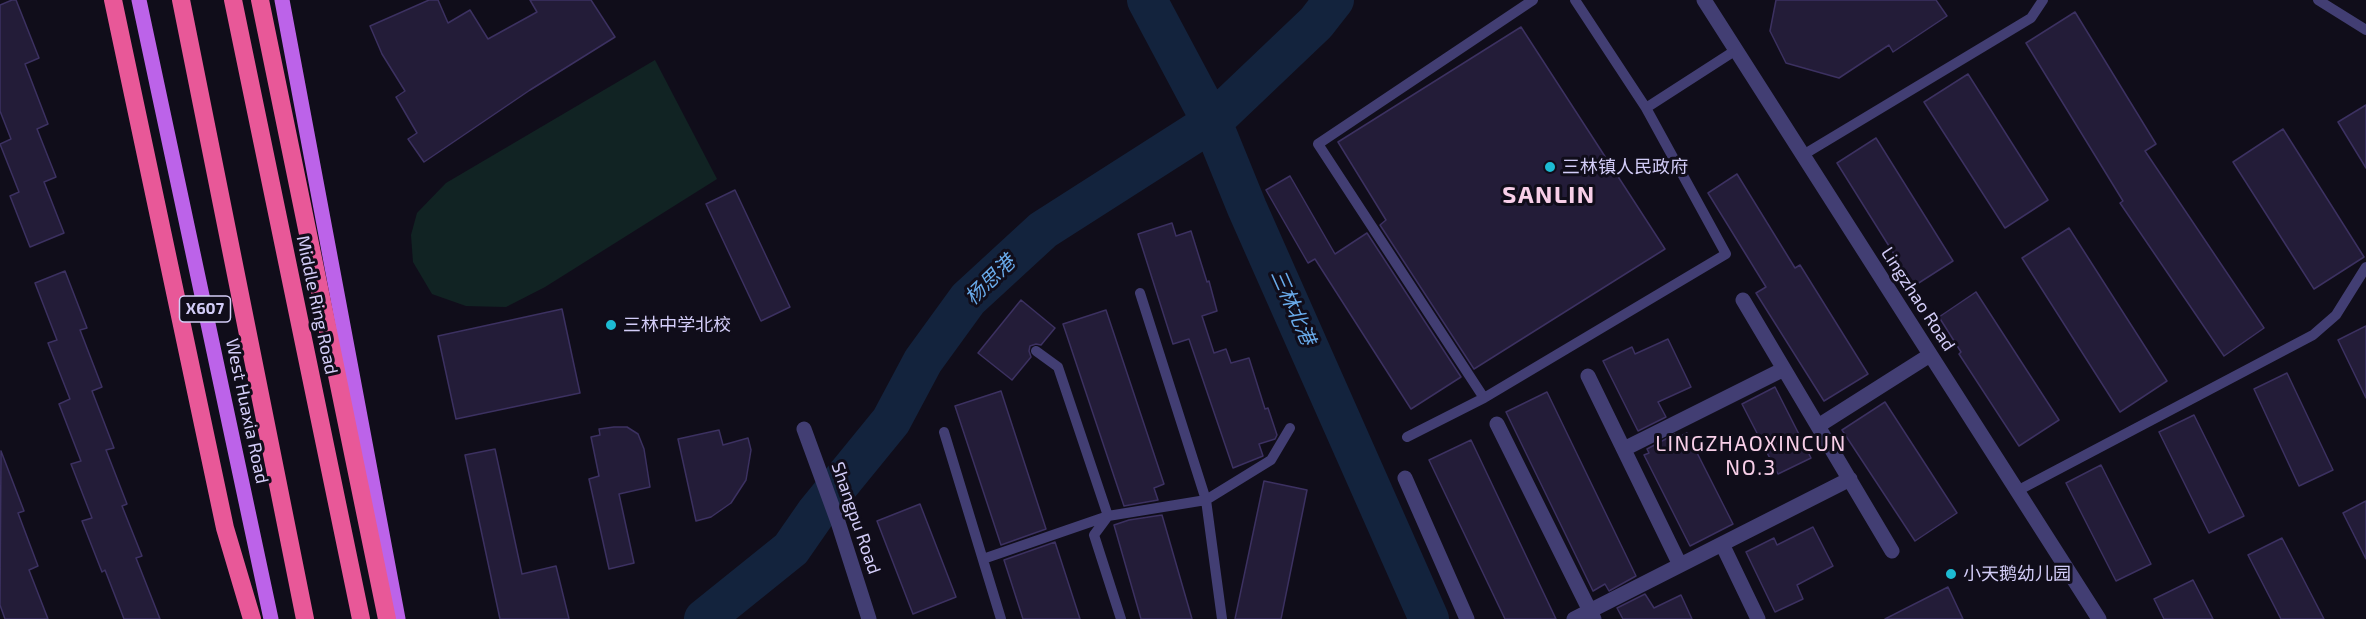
<!DOCTYPE html>
<html>
<head>
<meta charset="utf-8">
<style>
	body { margin:0 }
	canvas { display:block; background:#100d1a }
</style>
</head>
<body>
<canvas width="2366" height="619"></canvas>
<script>
const context = document.querySelector('canvas').getContext('2d');
context.lineJoin = 'round';
function paint(path, color) {
  context.fillStyle = color;
  context.fill(path, 'evenodd');
}
function poly(rows) {
  const path = new Path2D();
  for (const r of rows) {
    path.moveTo(r[0], r[1]);
    for (let i = 2; i < r.length; i += 2) path.lineTo(r[i], r[i + 1]);
  }
  return path;
}
function trace(path, color, width, dash) {
  context.strokeStyle = color;
  context.lineWidth = width;
  context.lineCap = dash ? 'butt' : 'round';
  context.setLineDash(dash || []);
  context.stroke(path);
}
function write(font, color, halo, rows, align = 'center') {
  context.font = font + ' "Exo 2","Noto Sans SC",sans-serif';
  context.lineWidth = 6;
  context.setLineDash([]);
  context.textBaseline = 'middle';
  context.strokeStyle = halo;
  context.fillStyle = color;
  for (const [text, x, y, turn = 0] of rows) {
    context.save();
    context.translate(x, y);
    context.rotate((+turn || 0) * Math.PI / 180);
    context.textAlign = isNaN(turn) ? turn : align;
    if (halo) context.strokeText(text, 0, 0);
    context.fillText(text, 0, 0);
    context.restore();
  }
}
paint(poly([
	[655,60,717,179,545,287,506,307,466,306,432,294,413,262,411,235,417,213,446,183]
]), '#112323');
trace(poly([
	[1147,0,1212,122,1247,208,1429,619],
	[704,619,791,549,816,513,891,421,923,361,968,299,1043,230,1212,122,1316,23,1334,0]
]), '#13233d', 40);
const building = poly([
	[12,0,16,0,39,58,25,64,48,124,37,129,56,177,44,182,64,233,30,247,10,196,19,192,0,144,11,139,0,111,0,5,12,0],
	[429,0,438,0,448,23,470,10,488,39,537,12,530,0,591,0,615,37,530,90,424,162,408,139,417,133,396,97,405,91,382,54,370,26,429,0],
	[1776,0,1936,0,1947,16,1893,52,1889,45,1839,78,1786,63,1770,31,1776,0],
	[2075,12,2156,144,2145,151,2264,328,2224,356,2120,203,2123,201,2026,43,2075,12],
	[1521,27,1665,249,1474,369,1380,225,1386,220,1338,142,1521,27],
	[1968,74,2048,200,2005,228,1924,102,1968,74],
	[2366,105,2366,168,2338,122,2366,105],
	[2283,129,2364,257,2314,289,2233,162,2283,129],
	[1876,138,1953,261,1914,286,1837,163,1876,138],
	[1737,174,1795,268,1800,265,1868,374,1824,401,1756,293,1766,287,1708,193,1737,174],
	[1290,176,1335,254,1367,233,1461,377,1411,409,1315,259,1308,263,1266,190,1290,176],
	[735,190,790,307,761,321,706,204,735,190],
	[1172,223,1176,236,1191,231,1207,282,1209,281,1217,311,1202,316,1214,353,1226,349,1231,363,1249,358,1265,409,1268,408,1277,435,1275,439,1259,444,1263,456,1233,468,1189,339,1173,344,1138,234,1172,223],
	[2069,228,2167,381,2120,412,2022,258,2069,228],
	[65,271,87,328,80,330,102,387,92,391,114,448,106,450,127,504,122,506,142,556,136,558,160,619,124,619,105,570,102,572,82,521,92,518,71,464,81,461,59,404,70,399,48,343,57,340,35,283,65,271],
	[1976,292,2059,420,2019,446,1959,354,1961,352,1939,317,1976,292],
	[1021,300,1055,328,1041,345,1036,344,1030,346,1029,351,1031,357,1012,380,978,353,1021,300],
	[562,309,580,393,456,419,438,336,562,309],
	[1106,310,1164,484,1154,488,1158,500,1124,506,1063,324,1106,310],
	[2366,326,2366,398,2338,340,2366,326],
	[1668,339,1691,387,1658,402,1666,417,1638,431,1603,361,1632,347,1635,354,1668,339],
	[2287,373,2333,470,2299,486,2254,389,2287,373],
	[1775,387,1811,458,1778,474,1742,404,1775,387],
	[1001,391,1046,529,1001,545,955,406,1001,391],
	[1547,392,1636,576,1609,591,1605,584,1593,591,1506,412,1547,392],
	[1885,402,1957,513,1915,541,1842,430,1885,402],
	[2194,415,2244,516,2209,533,2159,432,2194,415],
	[614,427,627,427,638,434,644,449,650,487,619,494,634,563,609,569,589,479,599,476,591,437,600,435,599,429,614,427],
	[719,430,723,445,748,438,751,450,746,480,731,503,711,517,696,521,678,439,719,430],
	[1687,433,1733,524,1690,546,1644,455,1649,453,1647,449,1675,434,1677,438,1687,433],
	[1471,440,1556,619,1505,619,1429,460,1471,440],
	[495,449,522,574,556,566,569,619,500,619,465,455,495,449],
	[1,451,24,511,18,513,38,566,29,570,48,619,5,619,0,605,1,451],
	[2101,465,2151,564,2116,581,2066,483,2101,465],
	[1264,481,1307,490,1281,619,1235,619,1264,481],
	[2366,501,2366,559,2343,513,2366,501],
	[920,504,956,597,913,614,877,521,920,504],
	[1162,515,1192,619,1141,619,1114,525,1129,520,1162,515],
	[1813,527,1833,566,1797,585,1803,599,1775,612,1746,552,1774,538,1777,545,1813,527],
	[2282,538,2324,619,2281,619,2248,555,2282,538],
	[1055,542,1080,619,1023,619,1004,560,1055,542],
	[2193,580,2213,619,2164,619,2154,599,2193,580],
	[1948,587,1963,619,1885,619,1948,587],
	[1645,594,1654,608,1681,595,1692,619,1623,619,1617,608,1645,594]
]);
paint(building, '#231c38');
trace(building, '#3c3161', 1.5);
trace(poly([
	[1533,0,1318,144,1484,398,1726,254,1646,108,1575,0],
	[2318,0,2366,30],
	[1646,108,1736,50],
	[1803,155,2031,18,2043,0],
	[1140,293,1206,500,1222,619],
	[1036,351,1058,367,1108,516,1094,535,1121,619],
	[944,432,1001,619],
	[1407,437,1484,398],
	[2017,491,2313,335,2336,315,2366,267],
	[983,559,1108,516,1206,500,1271,460,1290,428]
]), '#423e73', 10);
trace(poly([
	[1704,0,2099,619],
	[1743,300,1892,551],
	[1588,376,1680,565],
	[1497,424,1594,619],
	[1818,426,1930,355],
	[804,429,838,522,869,619],
	[1624,449,1784,369],
	[1405,478,1467,619],
	[1722,544,1758,619],
	[1574,619,1850,479]
]), '#423e73', 15);
trace(poly([
	[139,0,271,619],
	[282,0,398,619]
]), '#bc63e9', 15);
trace(poly([
	[181,0,305,619],
	[233,0,361,619],
	[260,0,387,619]
]), '#e85898', 18);
trace(poly([
	[113,0,225,528,252,619]
]), '#e85898', 18);
for (const [x, y, r, color] of [
	[1550,167,6,"#1dbbd3"],
	[611,325,6,"#1dbbd3"],
	[1951,574,6,"#1dbbd3"]
]) {
  const dot = new Path2D();
  dot.arc(x, y, r, 0, 2 * Math.PI);
  context.fillStyle = color;
  context.fill(dot);
  trace(dot, '#100d1a', 2);
}
for (const [x, y, w] of [
	[205,309,51]
]) {
  const box = new Path2D();
  box.roundRect(x - w / 2, y - 13, w, 26, 4.5);
  context.fillStyle = '#100d1a';
  context.fill(box);
  trace(box, '#d3cdf8', 1.5);
}
write('bold 16px', '#d3cdf8', null, [
	["X607",205,309]
]);
write('18px', '#d3cdf8', '#100d1a', [
	["三林镇人民政府",1562,167],
	["三林中学北校",623,325],
	["小天鹅幼儿园",1963,574]
], 'left');
write('18px', '#d3cdf8', '#100d1a', [
	["Lingzhao Road",1918,299,57],
	["Middle Ring Road",317,305,78],
	["West Huaxia Road",247,411,78],
	["Shangpu Road",856,518,71]
]);
write('italic 20px', '#69aaea', '#100d1a', [
	["杨思港",990,280,-44],
	["三林北港",1293,307,66]
]);
context.letterSpacing = '1.5px';
write('21px', '#f8cfe8', '#100d1a', [
	["LINGZHAOXINCUN",1751,444],
	["NO.3",1751,468]
]);
context.letterSpacing = '0px';
context.letterSpacing = '1.5px';
write('bold 24px', '#f8cfe8', '#100d1a', [
	["SANLIN",1549,195]
]);
context.letterSpacing = '0px';
</script>
</body>
</html>
